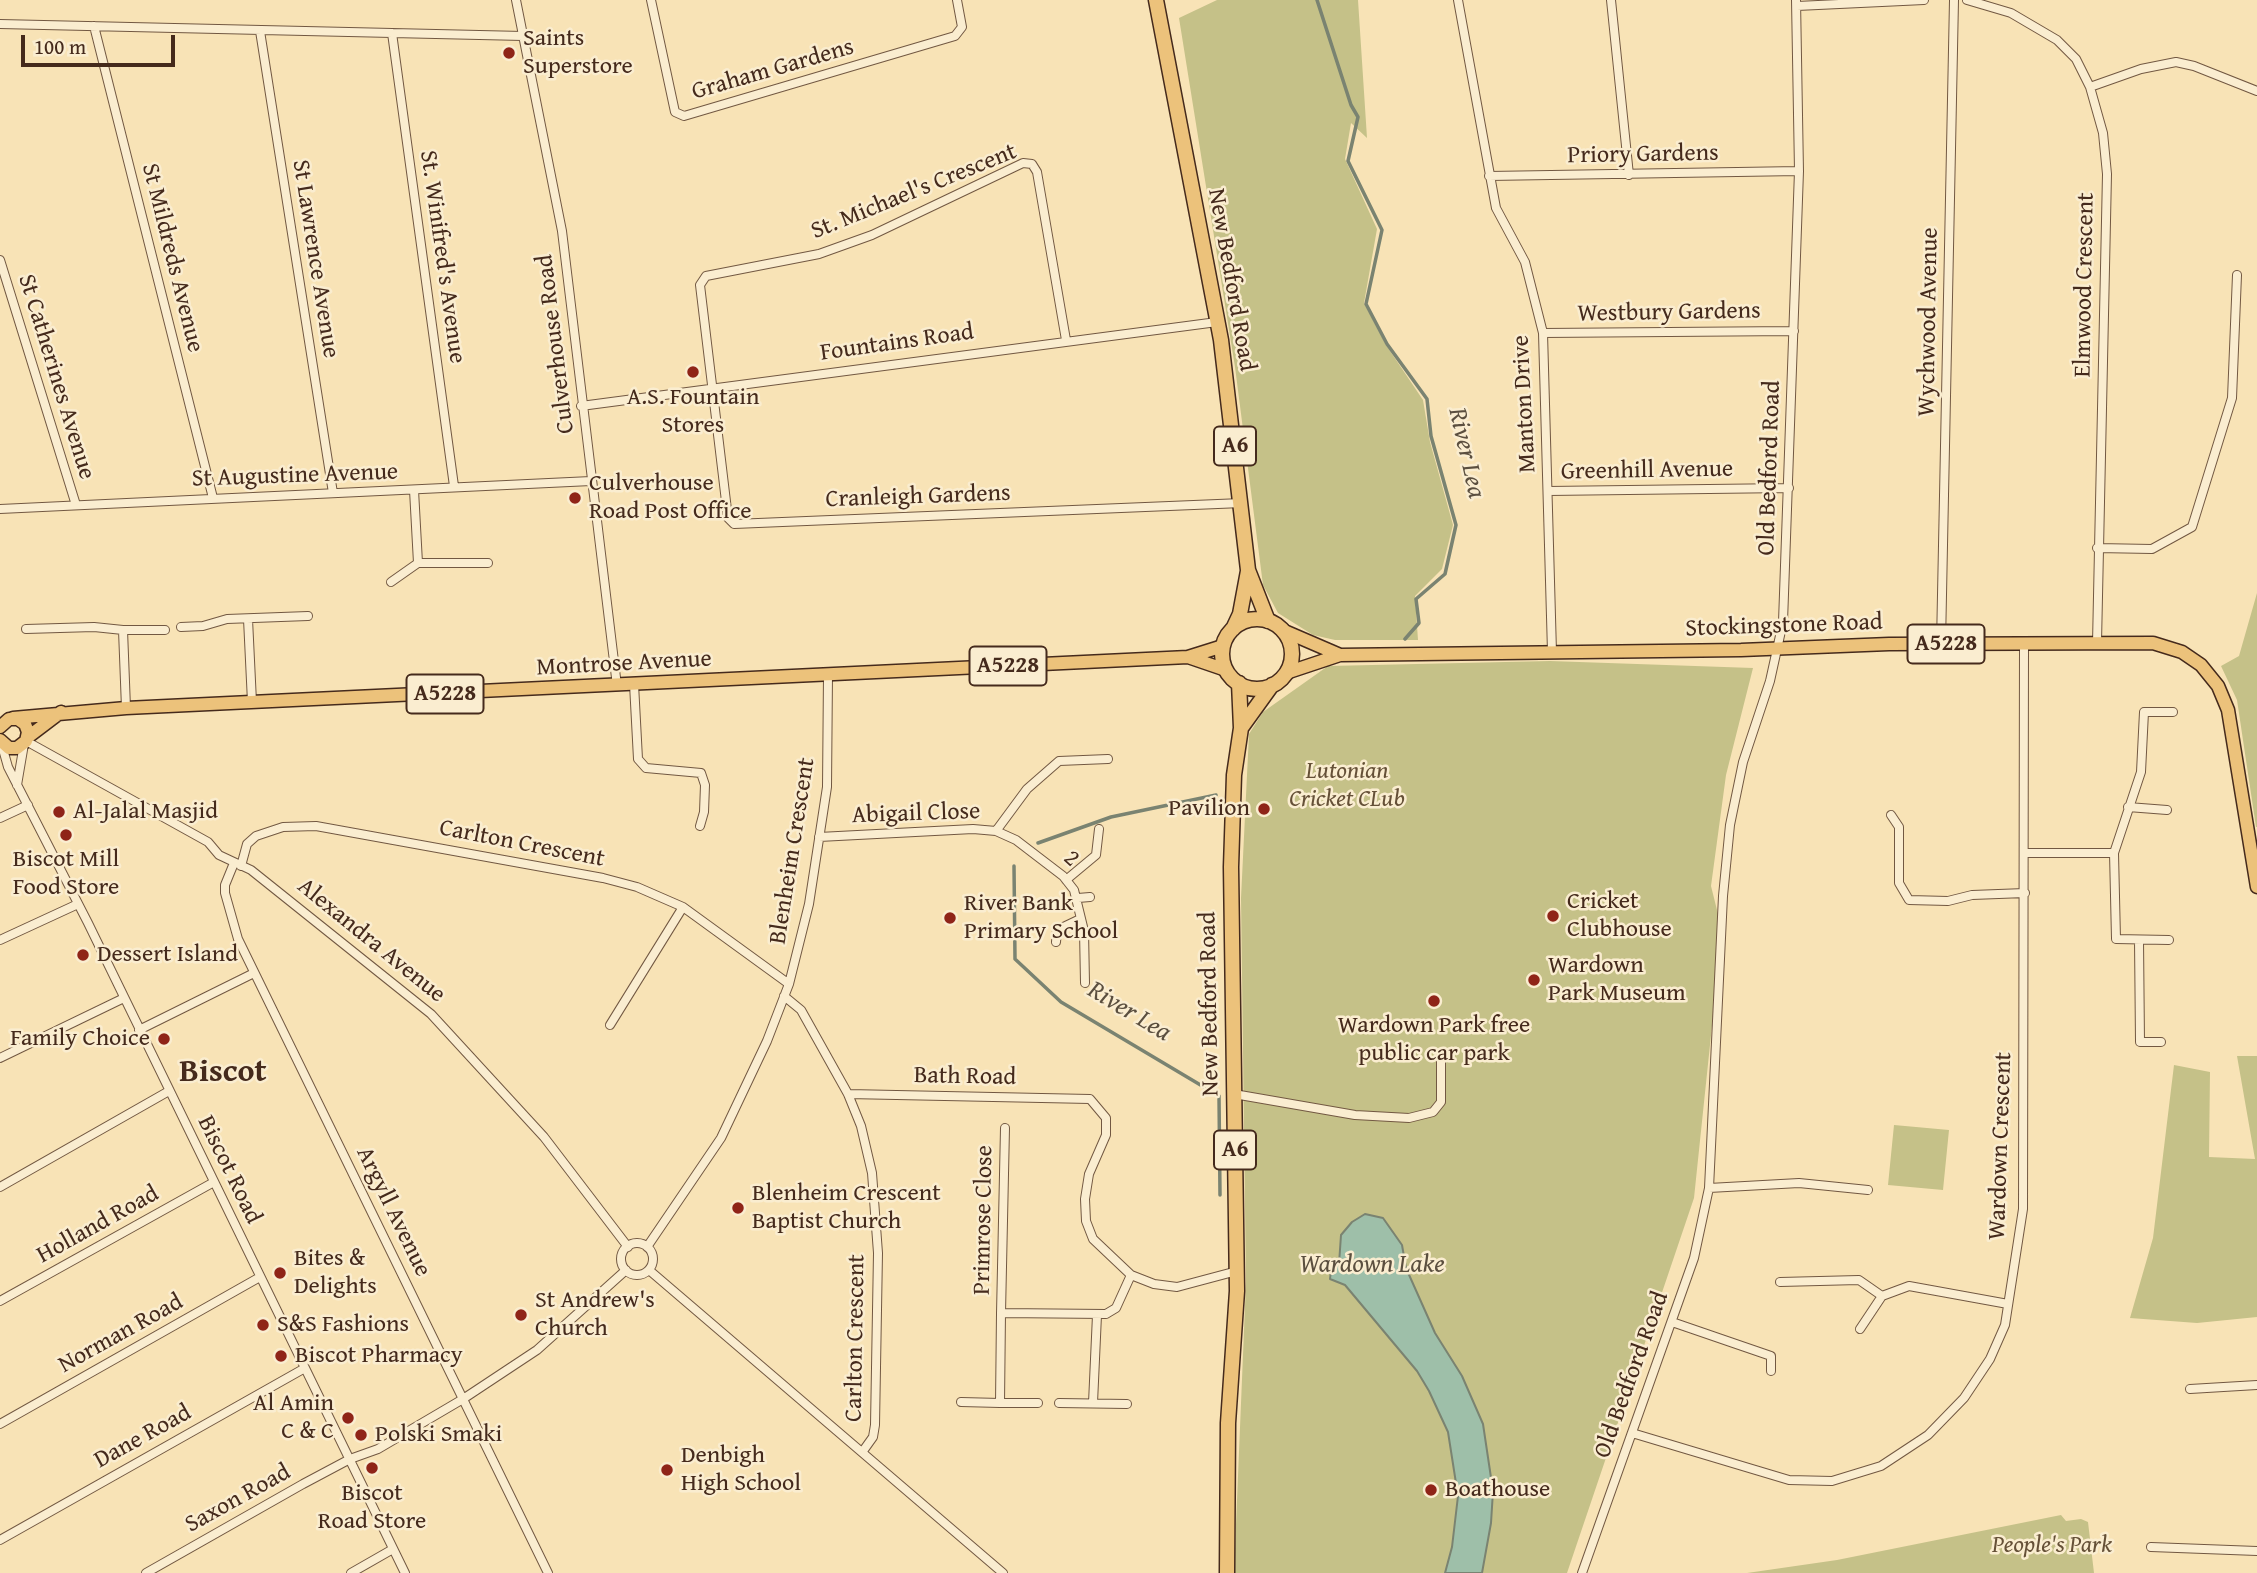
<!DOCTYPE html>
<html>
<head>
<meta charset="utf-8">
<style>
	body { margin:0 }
	#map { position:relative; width:2257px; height:1573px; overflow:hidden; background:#f8e3b6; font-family:"Gentium Book Plus",serif }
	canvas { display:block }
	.scale { position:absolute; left:21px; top:35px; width:154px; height:32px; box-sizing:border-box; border:4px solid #452a1c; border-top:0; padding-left:9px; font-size:21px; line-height:24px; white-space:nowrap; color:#452a1c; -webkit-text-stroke:5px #faedd0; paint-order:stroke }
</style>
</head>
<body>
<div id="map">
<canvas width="2257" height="1573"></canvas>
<div class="scale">100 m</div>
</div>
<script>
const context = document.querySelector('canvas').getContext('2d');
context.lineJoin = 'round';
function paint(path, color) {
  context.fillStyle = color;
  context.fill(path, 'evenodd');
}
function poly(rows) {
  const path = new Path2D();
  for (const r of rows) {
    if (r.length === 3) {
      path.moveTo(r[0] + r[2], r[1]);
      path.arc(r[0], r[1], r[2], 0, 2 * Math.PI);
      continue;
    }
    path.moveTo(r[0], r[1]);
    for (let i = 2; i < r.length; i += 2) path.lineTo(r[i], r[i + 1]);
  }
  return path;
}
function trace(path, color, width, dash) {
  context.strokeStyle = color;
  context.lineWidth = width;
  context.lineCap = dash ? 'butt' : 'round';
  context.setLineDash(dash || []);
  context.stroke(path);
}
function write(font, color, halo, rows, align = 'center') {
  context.font = font + ' "Gentium Book Plus",serif';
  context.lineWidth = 5;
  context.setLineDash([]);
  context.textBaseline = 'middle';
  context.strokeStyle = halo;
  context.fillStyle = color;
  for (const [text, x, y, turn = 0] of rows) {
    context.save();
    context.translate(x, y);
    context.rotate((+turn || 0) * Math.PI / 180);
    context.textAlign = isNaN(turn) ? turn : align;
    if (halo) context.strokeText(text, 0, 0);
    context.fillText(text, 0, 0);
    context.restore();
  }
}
paint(poly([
	[1217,0,1358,0,1367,138,1351,123,1345,159,1377,229,1364,303,1386,345,1423,400,1430,442,1453,525,1442,569,1415,596,1418,640,1335,640,1313,635,1278,613,1263,585,1235,367,1179,18],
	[2257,593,2257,827,2256,827,2237,700,2221,666,2239,656],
	[1550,661,1753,668,1726,775,1711,886,1722,930,1694,1198,1567,1573,1234,1573,1246,1282,1241,898,1249,734,1263,712,1328,666],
	[2237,1056,2257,1056,2257,1317,2197,1323,2130,1318,2153,1238,2174,1065,2210,1072,2209,1157,2255,1159],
	[1894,1125,1949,1130,1943,1190,1888,1185],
	[2061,1515,2066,1521,2081,1519,2088,1522,2094,1573,1747,1573,1837,1560]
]), '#c5c188');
const water = poly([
	[1365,1214,1383,1218,1402,1245,1406,1268,1435,1333,1462,1376,1483,1424,1493,1491,1491,1523,1482,1573,1445,1573,1452,1547,1458,1496,1448,1432,1429,1391,1417,1371,1345,1285,1330,1279,1331,1270,1339,1264,1341,1235,1352,1222,1365,1214]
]);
paint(water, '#9ebfa9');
trace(water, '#7a8371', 2);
trace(poly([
	[1317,0,1351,105,1358,117,1348,161,1382,230,1366,304,1387,344,1427,399,1431,436,1456,525,1445,574,1416,599,1419,623,1405,639],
	[1038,843,1111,817,1216,795],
	[1014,866,1015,959,1061,1002,1219,1096,1220,1195]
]), '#7a8371', 3.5);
const street = poly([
	[516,0,562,231,617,686],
	[651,0,675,112,684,116,955,36,962,27,957,0],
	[1458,0,1496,208,1525,262,1543,333,1552,652],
	[1611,0,1629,175],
	[1967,0,2011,13,2057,40,2076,59,2090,87,2103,133,2107,174,2097,643],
	[1797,6,1924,0],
	[0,24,523,36],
	[94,26,213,498],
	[260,31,333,493],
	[392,33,454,486],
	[2090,87,2141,69,2176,62,2194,66,2257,91],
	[1489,176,1799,171],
	[0,260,76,505],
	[1543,333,1794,331],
	[1066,340,1037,172,1032,164,1023,163,872,235,819,254,706,276,700,285,728,518,734,524,1242,503],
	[581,406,1217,322],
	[414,490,418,563,488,563],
	[1548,491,1789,488],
	[0,509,591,481],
	[2097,548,2152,549,2192,527,2232,398,2237,275],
	[391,582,418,563],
	[248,619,252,702],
	[181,627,203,626,227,619,308,616],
	[26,629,94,627,123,630],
	[1941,644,1954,0],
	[634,684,638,759,646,768,701,773,705,785,704,812,700,826],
	[126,708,123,630,165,630],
	[26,741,208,842,219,855,251,870,431,1014,544,1137,628,1247],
	[1,742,8,767,88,923,405,1573],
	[17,785,24,744],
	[2128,807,2167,810],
	[1891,815,1899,827,1899,883,1909,900,1948,901,1972,895,2025,893],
	[0,818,28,805],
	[996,831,1016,840,1063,876,1074,890,1084,931,1085,983],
	[819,837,973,829,996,831,1027,789,1059,761,1108,759],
	[2024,853,2114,853,2141,772,2144,712,2173,712],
	[2114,853,2116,939,2169,940],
	[234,863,225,885,225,893,238,939,548,1573],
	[241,866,247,844,256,836,283,827,316,826,603,878,637,887,683,907,789,984],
	[1066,880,1096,855,1099,829],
	[1078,898,1090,897],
	[0,940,78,904],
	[2139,940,2140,1042,2161,1042],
	[1056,942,1057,930,1080,919],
	[784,996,801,1010,848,1094,861,1126,872,1173,878,1253,875,1425,873,1437,863,1451],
	[610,1025,683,907],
	[139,1030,254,973],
	[0,1058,124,998],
	[848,1094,1090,1099,1106,1118,1106,1135,1089,1174,1085,1199,1086,1221,1093,1239,1131,1275,1154,1284,1177,1287,1237,1271],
	[1234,1094,1355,1115,1409,1118,1433,1112,1441,1102,1441,1056],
	[1005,1128,1001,1313,1106,1314,1116,1308,1131,1275],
	[0,1187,169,1091],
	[1709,1188,1799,1183,1868,1190],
	[637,1259,16],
	[647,1247,721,1138,767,1041,789,984,809,904,827,787,828,675],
	[649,1270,1003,1573],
	[1780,1282,1859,1280,1882,1296],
	[0,1301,214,1182],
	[1672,1322,1771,1356,1771,1371],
	[1860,1329,1882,1296,1909,1286,2008,1304],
	[2190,1389,2257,1385],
	[961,1402,1000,1403,1001,1313],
	[1000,1403,1038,1403],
	[1059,1403,1127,1404],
	[1093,1403,1097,1315],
	[0,1424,260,1277],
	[1632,1433,1789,1480,1832,1481,1881,1466,1928,1435,1964,1398,1990,1359,2005,1325,2023,1209,2024,644],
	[0,1540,305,1368],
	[2151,1547,2257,1551],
	[146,1573,303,1484,350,1459,378,1449,463,1399,537,1350,626,1270],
	[351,1573,393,1549],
	[1582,1573,1694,1258,1709,1188,1723,896,1730,825,1743,762,1770,681,1783,622,1799,171,1796,0]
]);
const primary = poly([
	[1282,630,1340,655],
	[1188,657,1226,670],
	[1286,673,1340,655,1741,650,1889,644,2153,643,2182,652,2201,665,2218,686,2228,710,2257,887],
	[13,718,126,708,1188,657,1223,646],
	[0,727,9,719,18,719,25,724,28,732,26,741,17,748,9,748,0,740],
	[28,737,61,712]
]);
const highway = poly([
	[1156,0,1221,340,1248,570,1268,621],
	[1257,654,35],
	[1233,629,1240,614,1248,571],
	[1241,728,1272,685],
	[1227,1573,1228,1423,1237,1291,1231,867,1234,775,1241,728,1239,683]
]);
trace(street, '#725842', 10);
trace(primary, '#452a1c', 15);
trace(highway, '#452a1c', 17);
trace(street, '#faedd0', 8);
trace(primary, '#ecc27b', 12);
trace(highway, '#ecc27b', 14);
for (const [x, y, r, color] of [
	[509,53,7,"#8f2418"],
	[693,372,7,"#8f2418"],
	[575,498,7,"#8f2418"],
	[1264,809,7,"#8f2418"],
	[59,812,7,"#8f2418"],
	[66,835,7,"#8f2418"],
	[1553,916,7,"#8f2418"],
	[950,918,7,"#8f2418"],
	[83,955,7,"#8f2418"],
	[1534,980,7,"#8f2418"],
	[1434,1001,7,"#8f2418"],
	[164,1039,7,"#8f2418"],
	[738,1208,7,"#8f2418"],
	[280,1273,7,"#8f2418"],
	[521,1315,7,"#8f2418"],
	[263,1325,7,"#8f2418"],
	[281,1356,7,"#8f2418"],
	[348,1418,7,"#8f2418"],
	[361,1435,7,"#8f2418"],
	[372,1468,7,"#8f2418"],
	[667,1470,7,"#8f2418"],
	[1431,1490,7,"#8f2418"]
]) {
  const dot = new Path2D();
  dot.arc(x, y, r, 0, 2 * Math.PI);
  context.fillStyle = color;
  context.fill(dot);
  trace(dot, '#faedd0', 2.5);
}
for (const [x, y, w] of [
	[1235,446,42],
	[1946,644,77],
	[1008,666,77],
	[445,694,77],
	[1235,1150,42]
]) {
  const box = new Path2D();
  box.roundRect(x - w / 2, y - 19.5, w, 39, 5);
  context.fillStyle = '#faedd0';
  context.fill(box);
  trace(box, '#452a1c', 2);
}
write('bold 23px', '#452a1c', null, [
	["A6",1235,446],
	["A5228",1946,644],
	["A5228",1008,666],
	["A5228",445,694],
	["A6",1235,1150]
]);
write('24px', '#452a1c', '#faedd0', [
	["Saints",523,39],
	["Superstore",523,67],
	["A.S. Fountain",693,398,"center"],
	["Stores",693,426,"center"],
	["Culverhouse",589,484],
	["Road Post Office",589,512],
	["Pavilion",1250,809,"right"],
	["Al-Jalal Masjid",73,812],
	["Biscot Mill",66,860,"center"],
	["Food Store",66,888,"center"],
	["Cricket",1567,902],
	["Clubhouse",1567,930],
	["River Bank",964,904],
	["Primary School",964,932],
	["Dessert Island",97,955],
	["Wardown",1548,966],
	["Park Museum",1548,994],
	["Wardown Park free",1434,1026,"center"],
	["public car park",1434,1054,"center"],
	["Family Choice",150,1039,"right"],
	["Blenheim Crescent",752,1194],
	["Baptist Church",752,1222],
	["Bites &",294,1259],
	["Delights",294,1287],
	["St Andrew's",535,1301],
	["Church",535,1329],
	["S&S Fashions",277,1325],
	["Biscot Pharmacy",295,1356],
	["Al Amin",334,1404,"right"],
	["C & C",334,1432,"right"],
	["Polski Smaki",375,1435],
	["Denbigh",681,1456],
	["High School",681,1484],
	["Boathouse",1445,1490],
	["Biscot",372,1494,"center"],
	["Road Store",372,1522,"center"]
], 'left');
write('24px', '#452a1c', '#faedd0', [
	["Graham Gardens",773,70,-16],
	["Priory Gardens",1643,155,-1],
	["St. Michael's Crescent",914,192,-22],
	["St. Winifred's Avenue",442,257,82],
	["St Mildreds Avenue",172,258,76],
	["St Lawrence Avenue",315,259,81],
	["New Bedford Road",1231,280,80],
	["Elmwood Crescent",2085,285,-89],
	["Westbury Gardens",1669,313,-1],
	["Wychwood Avenue",1929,322,-89],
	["Fountains Road",897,343,-8],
	["Culverhouse Road",556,344,-97],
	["St Catherines Avenue",56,377,73],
	["Manton Drive",1525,404,-93],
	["Old Bedford Road",1770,468,-88],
	["Greenhill Avenue",1647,471,-1],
	["St Augustine Avenue",295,476,-2],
	["Cranleigh Gardens",918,497,-2],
	["Stockingstone Road",1784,626,-2],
	["Montrose Avenue",624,664,-3],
	["Abigail Close",916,814,-2],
	["Carlton Crescent",522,844,11],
	["Blenheim Crescent",793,851,-81],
	["2",1071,859,42],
	["Alexandra Avenue",371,941,39],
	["New Bedford Road",1210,1004,-91],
	["Bath Road",965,1077,1],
	["Wardown Crescent",2001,1146,-88],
	["Biscot Road",229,1170,64],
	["Argyll Avenue",393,1212,64],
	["Primrose Close",984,1220,-89],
	["Holland Road",98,1225,-29],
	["Norman Road",121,1334,-29],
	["Carlton Crescent",856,1338,-89],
	["Old Bedford Road",1632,1375,-70],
	["Dane Road",143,1437,-29],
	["Saxon Road",238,1499,-29]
]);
write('italic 24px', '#655037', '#faedd0', [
	["Lutonian",1347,772],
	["Cricket CLub",1347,800],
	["People's Park",2052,1546]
]);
write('italic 26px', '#5b4f3f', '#faedd0', [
	["River Lea",1466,453,77],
	["River Lea",1129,1012,31],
	["Wardown Lake",1372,1265]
]);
write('bold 32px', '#452a1c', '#faedd0', [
	["Biscot",223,1073]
]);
</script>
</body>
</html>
